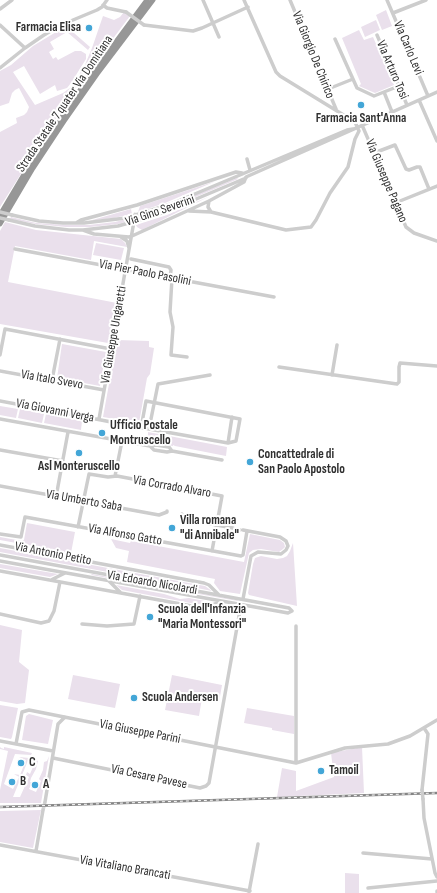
<!DOCTYPE html>
<html>
<head>
<meta charset="utf-8">
<style>
	body { margin:0 }
	canvas { display:block; background:#fff }
</style>
</head>
<body>
<canvas width="437" height="893"></canvas>
<script>
const context = document.querySelector('canvas').getContext('2d');
context.lineJoin = 'round';
function paint(path, color) {
  context.fillStyle = color;
  context.fill(path, 'evenodd');
}
function poly(rows) {
  const path = new Path2D();
  for (const r of rows) {
    path.moveTo(r[0], r[1]);
    for (let i = 2; i < r.length; i += 2) path.lineTo(r[i], r[i + 1]);
  }
  return path;
}
function trace(path, color, width, dash) {
  context.strokeStyle = color;
  context.lineWidth = width;
  context.lineCap = dash ? 'butt' : 'round';
  context.setLineDash(dash || []);
  context.stroke(path);
}
function write(font, color, halo, rows, align = 'center') {
  context.font = font + ' "Sofia Sans Condensed",sans-serif';
  context.lineWidth = 4;
  context.setLineDash([]);
  context.textBaseline = 'middle';
  context.strokeStyle = halo;
  context.fillStyle = color;
  for (const [text, x, y, turn = 0] of rows) {
    context.save();
    context.translate(x, y);
    context.rotate((+turn || 0) * Math.PI / 180);
    context.textAlign = isNaN(turn) ? turn : align;
    if (halo) context.strokeText(text, 0, 0);
    context.fillText(text, 0, 0);
    context.restore();
  }
}
paint(poly([
	[386,10,392,26,382,30,376,15],
	[124,12,130,16,72,93,0,207,0,132,17,123,16,118,24,115,27,112,29,107,19,88,15,90,12,93,9,103,0,106,0,71,11,65,33,46,66,26,90,47,88,50,67,32,50,42,54,49,49,52,53,59,56,57,58,60,75,51,81,51,86,54,86,59,71,83,67,88,57,91,55,85,40,94,24,66,13,72,35,105,63,93,71,87,84,67,92,48,103,16,114,20,120,17],
	[376,20,380,30,365,37,361,27],
	[359,30,364,40,373,37,394,85,375,93,359,86,361,84,342,38],
	[237,178,238,179,165,210,140,218,118,224,90,227,66,227,36,224,10,219,11,217,36,223,67,225,89,225,115,222,154,212],
	[216,181,165,203,138,212,140,206],
	[210,196,142,230,137,227,136,225,167,215],
	[131,209,132,214,114,218,89,221],
	[5,222,36,230,121,239,125,243,127,247,94,241,91,260,15,246,8,282,117,303,108,343,0,324,0,231],
	[96,243,124,248,121,260,93,255],
	[117,340,149,341,149,347,154,348,150,374,147,378,139,423,103,417],
	[62,344,106,352,100,386,57,378],
	[0,406,18,409,16,418,0,415],
	[20,409,44,414,42,423,18,418],
	[46,414,82,421,81,430,44,423],
	[148,432,227,447,226,456,175,446,173,445,173,446,153,442,153,440,148,435],
	[27,523,75,532,71,553,0,540,0,537,22,541,24,540],
	[250,534,280,540,284,543,285,547,283,549,279,552,261,549,253,550,249,553,240,594,220,591,214,583,215,579,127,562,129,551,116,548,111,539,130,543,131,541,244,562],
	[293,543,297,606,249,595,248,593,253,564,255,558,261,556,277,559,283,558,287,556,290,551],
	[0,548,205,586,212,591,192,587,175,582,167,583,0,552],
	[0,564,58,574,50,577,0,568],
	[92,574,237,600,238,601,91,575],
	[116,585,164,594,180,599,189,598,210,602,201,605,122,590],
	[0,625,22,630,19,662,29,670,25,703,17,704,0,701],
	[73,675,120,684,115,708,68,699],
	[172,675,222,685,219,702,202,698,199,716,165,710],
	[0,705,18,708,12,737,11,739,0,737],
	[247,708,294,716,294,734,272,730,272,728,244,723],
	[29,714,53,720,48,744,22,740,26,716],
	[0,747,1,748,4,749,4,747,32,753,31,755,15,754,4,784,13,789,19,777,14,774,20,775,26,760,19,757,29,758,13,797,20,797,29,777,26,775,27,772,30,774,36,760,38,761,36,769,31,778,30,782,32,783,29,789,36,792,41,781,39,779,43,770,44,762,47,761,49,756,41,803,0,803,0,790,8,751,0,749],
	[362,747,364,793,277,797,282,768,296,771,296,791,334,777,331,753],
	[41,810,33,848,0,842,0,811],
	[345,873,359,874,359,893,345,893]
]), '#eae0ec');
trace(poly([
	[133,227,136,211],
	[43,810,45,802]
]), '#d6d6d6', 3.5, [3.5, 2]);
trace(poly([
	[203,0,219,37],
	[290,0,336,109],
	[387,0,428,96],
	[103,5,107,8,126,12],
	[0,9,12,0],
	[393,13,426,0],
	[0,25,25,48],
	[144,25,193,31,202,28,248,7],
	[377,35,407,105],
	[335,39,357,88,374,96,399,86],
	[0,68,25,48,44,35,61,25,97,10,102,7,107,0],
	[328,89,353,79],
	[384,92,392,112],
	[419,100,437,141],
	[362,125,406,227,414,233,437,241],
	[374,153,395,145,406,169,409,170,417,167,420,167,429,189],
	[247,159,250,170],
	[209,201,208,207,211,212],
	[395,203,437,186],
	[189,211,211,212,286,230,311,227,316,220,330,193,348,167,355,139,359,131,355,122,280,76,276,72,244,0],
	[12,215,39,221,63,223,84,223,126,218,171,204,347,130,353,129],
	[9,220,35,226,69,230,83,230,118,226,150,217,170,210,246,178],
	[76,223,81,220,137,205,236,172,242,173],
	[83,230,94,234,129,237,132,236,209,201,244,182,246,177,437,92],
	[121,237,127,241,129,248],
	[15,249,274,297],
	[131,259,169,267,171,270,170,278],
	[172,278,170,312,173,327,171,355,187,357],
	[0,355,5,329,111,349],
	[279,367,397,384,399,382,399,367,400,363,437,366],
	[0,371,104,390],
	[332,375,337,345],
	[52,380,60,339],
	[0,401,101,420,141,428,149,429,228,443,236,441,240,419,146,401,141,428],
	[0,419,150,446,156,445,169,447,172,451,167,452,154,450,150,446],
	[99,419,133,227],
	[149,429,158,384,210,375],
	[228,443,232,417],
	[0,450,63,461],
	[172,451,222,460],
	[115,476,122,441],
	[0,486,159,515,167,512,167,511],
	[56,497,68,432],
	[182,514,189,520,233,528],
	[78,527,89,474,108,477,117,476,222,496,212,551],
	[236,529,240,530],
	[0,534,21,537,25,517,241,556,243,555,247,531],
	[0,545,204,583,209,585,219,595],
	[0,555,289,608,292,611,288,613,0,561],
	[0,571,203,608,221,602],
	[53,579,65,573],
	[109,581,120,592],
	[243,599,251,556,258,552,281,554,286,550,288,546,286,541,280,537,243,530],
	[0,614,41,623,49,621,54,611,60,582],
	[82,624,107,626,134,624,140,596],
	[0,741,53,751],
	[16,744,22,712,29,710,296,763,345,748,388,744,410,736,437,720],
	[53,758,200,788,206,786,209,783,241,605],
	[296,763,296,626],
	[422,790,428,734,424,728],
	[423,799,424,818,435,873,437,877],
	[45,802,58,724,65,717],
	[0,845,250,891],
	[36,851,43,810],
	[363,853,432,859],
	[368,888,437,881],
	[437,891,437,892],
	[249,892,258,844]
]), '#cdcdcd', 3.5);
trace(poly([
	[0,215,29,166,78,93,147,0],
	[0,224,33,168,64,121,97,74,153,0]
]), '#979797', 5);
const rail = poly([
	[0,807,437,793]
]);
trace(rail, '#858585', 2.5);
trace(rail, '#fff', 1, [3]);
trace(poly([
	[126,12,144,25],
	[0,212,12,215],
	[0,218,9,220],
	[422,790,423,799]
]), '#cdcdcd', 3.5);
for (const [x, y, r, color] of [
	[89,28,4,"#43a6d7"],
	[361,105,4,"#43a6d7"],
	[102,433,4,"#43a6d7"],
	[79,453,4,"#43a6d7"],
	[250,462,4,"#43a6d7"],
	[172,528,4,"#43a6d7"],
	[150,617,4,"#43a6d7"],
	[134,698,4,"#43a6d7"],
	[21,763,4,"#43a6d7"],
	[321,771,4,"#43a6d7"],
	[12,782,4,"#43a6d7"],
	[35,785,4,"#43a6d7"]
]) {
  const dot = new Path2D();
  dot.arc(x, y, r, 0, 2 * Math.PI);
  context.fillStyle = color;
  context.fill(dot);
  trace(dot, '#fff', 1.5);
}
write('bold 13px', '#303030', '#fff', [
	["Farmacia Elisa",81,28,"right"],
	["Farmacia Sant'Anna",361,119,"center"],
	["Ufficio Postale",110,426],
	["Montruscello",110,441],
	["Concattedrale di",258,455],
	["San Paolo Apostolo",258,470],
	["Asl Monteruscello",79,467,"center"],
	["Villa romana",180,521],
	["\"di Annibale\"",180,536],
	["Scuola dell'Infanzia",158,610],
	["\"Maria Montessori\"",158,625],
	["Scuola Andersen",142,698],
	["C",29,763],
	["Tamoil",329,771],
	["B",20,782],
	["A",43,785]
], 'left');
write('13px', '#303030', '#fff', [
	["Via Carlo Levi",408,48,67],
	["Via Giorgio De Chirico",313,55,68],
	["Via Arturo Tosi",392,70,67],
	["Strada Statale 7 quater Via Domitiana",65,104,-56],
	["Via Giuseppe Pagano",386,181,67],
	["Via Gino Severini",160,211,-19],
	["Via Pier Paolo Pasolini",145,273,11],
	["Via Giuseppe Ungaretti",114,335,-80],
	["Via Italo Svevo",52,380,10],
	["Via Giovanni Verga",55,411,11],
	["Via Corrado Alvaro",172,487,10],
	["Via Umberto Saba",84,501,10],
	["Via Alfonso Gatto",125,535,10],
	["Via Antonio Petito",53,554,11],
	["Via Edoardo Nicolardi",152,583,10],
	["Via Giuseppe Parini",140,732,11],
	["Via Cesare Pavese",149,777,12],
	["Via Vitaliano Brancati",125,868,10]
]);
</script>
</body>
</html>
